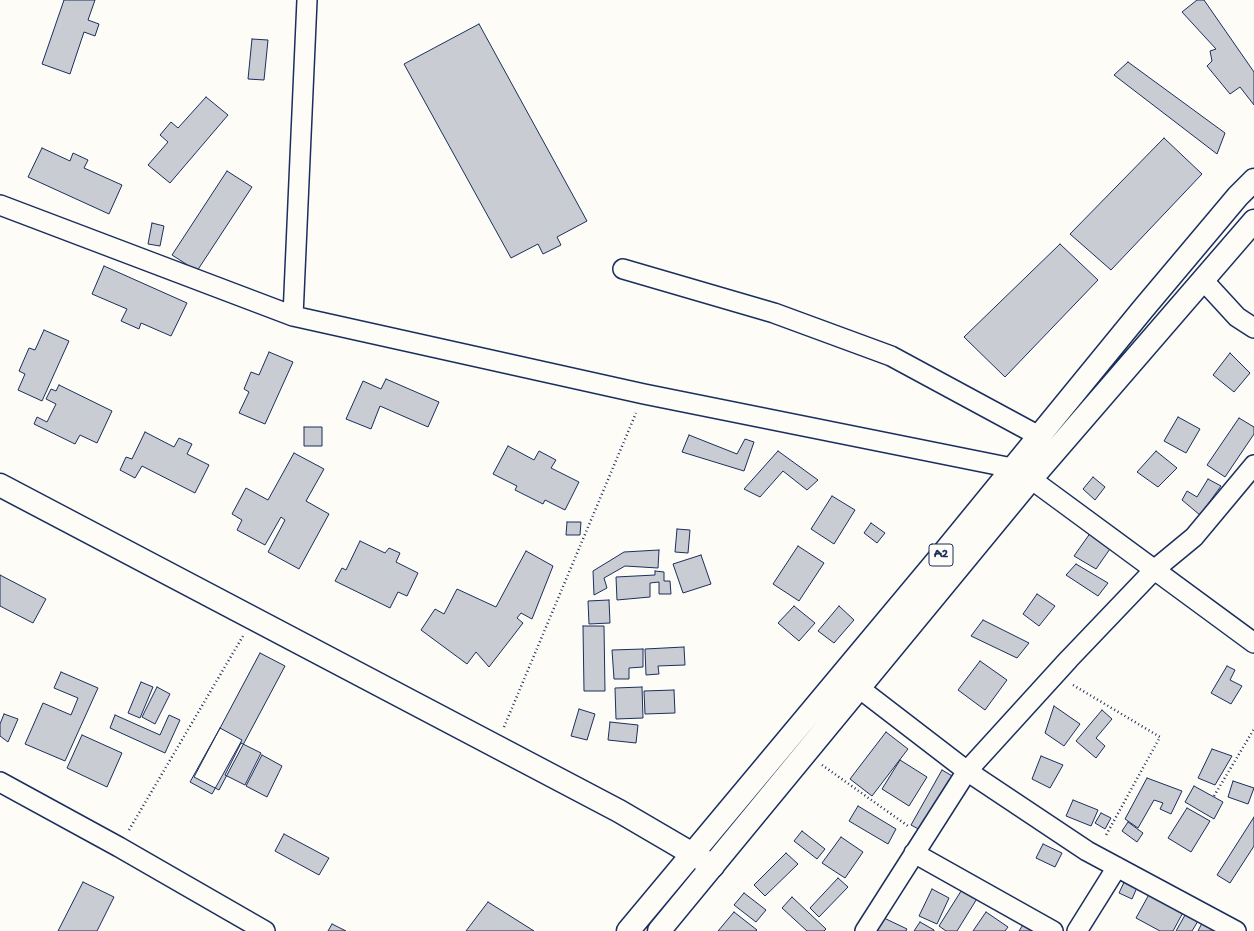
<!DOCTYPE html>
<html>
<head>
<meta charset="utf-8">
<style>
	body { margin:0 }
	canvas { display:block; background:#fdfcf7 }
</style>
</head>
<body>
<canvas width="1254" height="931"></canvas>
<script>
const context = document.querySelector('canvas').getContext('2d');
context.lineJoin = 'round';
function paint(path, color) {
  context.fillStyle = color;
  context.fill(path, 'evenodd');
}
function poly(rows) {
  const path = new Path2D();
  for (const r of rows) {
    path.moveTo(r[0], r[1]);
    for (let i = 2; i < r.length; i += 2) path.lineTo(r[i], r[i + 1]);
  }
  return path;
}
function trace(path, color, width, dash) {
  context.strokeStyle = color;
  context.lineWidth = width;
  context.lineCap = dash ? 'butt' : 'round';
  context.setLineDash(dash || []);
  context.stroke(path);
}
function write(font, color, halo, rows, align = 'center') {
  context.font = font + ' "Gochi Hand",sans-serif';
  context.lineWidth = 3;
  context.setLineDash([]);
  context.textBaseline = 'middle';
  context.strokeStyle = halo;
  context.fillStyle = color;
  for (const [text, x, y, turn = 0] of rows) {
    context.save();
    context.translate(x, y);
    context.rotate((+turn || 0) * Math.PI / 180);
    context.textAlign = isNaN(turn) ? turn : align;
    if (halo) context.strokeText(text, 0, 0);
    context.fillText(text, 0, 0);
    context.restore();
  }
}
const building = poly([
	[64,0,95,0,88,20,99,24,95,36,84,32,70,74,42,64,64,0],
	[1197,0,1204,0,1254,72,1254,105,1240,87,1230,94,1207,66,1212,61,1210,51,1216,49,1182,12,1197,0],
	[479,24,587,221,557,237,561,245,543,254,538,244,511,258,404,64,479,24],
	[252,39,268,40,264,80,248,79,252,39],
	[1128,62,1225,133,1217,154,1114,75,1128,62],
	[206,97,228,115,170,183,148,165,168,142,160,135,171,122,178,128,206,97],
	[1164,138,1202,174,1111,270,1070,234,1164,138],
	[42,148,70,161,73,153,88,160,84,168,122,185,109,214,28,177,42,148],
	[227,171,252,187,197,271,172,255,227,171],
	[152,223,164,226,160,246,148,244,152,223],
	[1060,244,1098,280,1005,377,964,337,1060,244],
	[104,266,187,303,171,336,141,323,139,329,121,321,127,309,92,294,104,266],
	[44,330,69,341,42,401,18,390,25,374,19,371,29,348,35,350,44,330],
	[269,352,293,362,265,424,239,413,249,392,244,389,251,372,259,375,269,352],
	[1230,353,1250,373,1234,392,1213,375,1230,353],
	[386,379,439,402,428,427,380,406,371,429,346,419,363,381,381,389,386,379],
	[59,385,112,411,97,443,80,435,75,444,34,424,37,417,47,422,56,404,46,399,51,389,56,391,59,385],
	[1178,417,1200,429,1186,453,1164,441,1178,417],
	[1239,418,1254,427,1254,434,1225,477,1207,465,1239,418],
	[304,427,322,427,322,446,304,446,304,427],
	[145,432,174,447,179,438,192,444,187,454,209,465,195,493,142,466,135,478,120,470,126,457,132,459,145,432],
	[689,435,737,454,745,439,754,442,744,471,682,452,689,435],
	[508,446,534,460,539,451,556,460,551,468,579,482,565,510,545,500,543,504,515,490,517,486,493,474,508,446],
	[778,451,818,480,807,490,783,471,760,497,744,489,778,451],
	[1156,451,1177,468,1158,487,1137,472,1156,451],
	[294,453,324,469,306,501,329,514,299,569,268,552,285,520,281,517,265,545,237,530,242,520,232,514,246,488,268,500,294,453],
	[1093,477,1105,487,1095,500,1083,489,1093,477],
	[1208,479,1221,486,1200,515,1182,500,1187,491,1197,497,1208,479],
	[832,496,855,510,834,544,811,529,832,496],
	[567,522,581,522,580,535,566,535,567,522],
	[871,523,885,533,877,543,864,533,871,523],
	[677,529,690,530,688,553,675,552,677,529],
	[1091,532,1112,546,1096,569,1074,556,1091,532],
	[360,541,385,553,389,548,400,553,396,562,418,573,407,596,398,592,390,608,335,581,342,568,346,570,360,541],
	[798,546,824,563,799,601,773,584,798,546],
	[659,550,658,568,625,566,604,578,607,588,594,595,593,571,624,552,659,550],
	[526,551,553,566,532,619,521,613,517,618,523,623,489,667,476,652,467,664,421,630,435,609,444,614,457,589,496,607,526,551],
	[701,555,711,584,683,593,673,564,701,555],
	[1076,564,1108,583,1098,596,1066,575,1076,564],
	[655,571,664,572,664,581,670,581,671,594,659,594,659,582,650,583,650,597,617,600,616,577,655,575,655,571],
	[0,575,46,599,33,623,0,606,0,575],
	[1037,594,1055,606,1039,626,1023,614,1037,594],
	[609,600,610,623,589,624,588,601,609,600],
	[794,606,815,623,799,641,778,623,794,606],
	[839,606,854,620,834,643,818,631,839,606],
	[983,620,1029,643,1017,658,971,636,983,620],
	[583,626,604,626,605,691,584,691,583,626],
	[684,647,685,665,658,666,659,674,646,675,645,649,684,647],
	[643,649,643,667,629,668,629,679,614,679,612,650,643,649],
	[260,653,285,666,219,790,194,777,260,653],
	[980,661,1007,680,985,710,958,690,980,661],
	[1227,666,1235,670,1230,680,1242,686,1231,704,1211,693,1227,666],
	[61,672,98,688,65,761,25,744,43,703,71,715,78,698,54,688,61,672],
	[141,682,153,687,140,718,128,713,141,682],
	[157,687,170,694,155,724,142,717,157,687],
	[642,687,643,718,616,719,615,688,642,687],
	[674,690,675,713,645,714,644,691,674,690],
	[1054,706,1080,724,1064,746,1045,733,1054,706],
	[579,709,595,714,587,740,571,736,579,709],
	[1102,710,1112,719,1096,738,1105,746,1096,758,1076,741,1102,710],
	[4,714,18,719,8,742,0,736,0,724,4,714],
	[115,715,160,735,169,715,180,720,165,753,110,728,115,715],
	[610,722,638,725,636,743,608,740,610,722],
	[220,728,242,740,212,794,190,782,220,728],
	[886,732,908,749,872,796,850,779,886,732],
	[82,735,122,753,107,787,67,768,82,735],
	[241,743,261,753,245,785,225,775,241,743],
	[1212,749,1232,756,1215,785,1198,778,1212,749],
	[262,755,282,766,267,797,246,786,262,755],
	[1041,756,1063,765,1050,788,1032,779,1041,756],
	[900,760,927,777,909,806,882,789,900,760],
	[942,770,954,777,924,832,911,825,942,770],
	[1147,778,1182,791,1171,814,1160,809,1163,803,1154,800,1138,828,1125,819,1147,778],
	[1233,781,1254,788,1248,804,1228,797,1233,781],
	[1194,786,1223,802,1214,819,1185,802,1194,786],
	[1073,800,1098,810,1091,826,1066,816,1073,800],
	[858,806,896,829,888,844,849,821,858,806],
	[1187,808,1210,821,1191,852,1168,838,1187,808],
	[1101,813,1111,818,1105,829,1095,823,1101,813],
	[1254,817,1254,846,1230,883,1217,875,1254,817],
	[1128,822,1143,833,1137,842,1122,831,1128,822],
	[802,831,825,849,817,859,794,841,802,831],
	[284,834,329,858,319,875,275,851,284,834],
	[841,837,863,852,845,878,822,863,841,837],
	[1043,844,1062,853,1055,867,1036,858,1043,844],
	[786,853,798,864,765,896,754,885,786,853],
	[838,878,848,887,819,917,810,908,838,878],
	[1126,878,1139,883,1132,899,1119,893,1126,878],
	[83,882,114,897,97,931,58,931,83,882],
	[963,888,978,897,957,931,946,931,939,926,963,888],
	[932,889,949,898,937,924,919,916,932,889],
	[1152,889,1186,907,1173,931,1160,931,1136,918,1152,889],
	[744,893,766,910,756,922,734,905,744,893],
	[792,897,826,929,824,931,807,931,782,908,792,897],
	[488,902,534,931,466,931,488,902],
	[1189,908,1205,917,1201,923,1198,921,1192,931,1176,931,1189,908],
	[734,912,757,930,756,931,718,931,734,912],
	[986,912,1008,927,1005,931,973,931,986,912],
	[884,918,907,929,906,931,877,931,884,918],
	[1026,920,1041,931,1019,931,1026,920],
	[920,922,934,930,934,931,914,931,920,922],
	[1202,923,1218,931,1198,931,1202,923],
	[332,924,346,931,328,931,332,924]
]);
paint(building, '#c9ccd3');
trace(building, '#1b2f5e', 1);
const minor = poly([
	[307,0,293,316,644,394,1012,468],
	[0,205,293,316],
	[623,269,774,313,891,356,1039,436],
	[1203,280,1237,317,1254,328],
	[1031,479,1254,643],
	[859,688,967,771,1087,851,1236,931],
	[0,782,119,847,265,931],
	[914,853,1053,931],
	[865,931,967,771,1069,659,1154,570,1194,537,1254,465],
	[1077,931,1117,867]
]);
const secondary = poly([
	[0,485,619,811,713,866]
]);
const trunk = poly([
	[628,931,946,550,1143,309,1238,196,1254,180],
	[659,931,1031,479,1254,221]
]);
trace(minor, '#1b2f5e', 22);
trace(secondary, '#1b2f5e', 25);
trace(trunk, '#1b2f5e', 25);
trace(poly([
	[1073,685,1160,737,1105,837],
	[504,727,636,413],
	[822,765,908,826],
	[1214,796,1254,729],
	[129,830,243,636]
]), '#1b2f5e', 2.5, [1, 3]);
trace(minor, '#fdfcf7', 19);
trace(secondary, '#fdfcf7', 22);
trace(trunk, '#fdfcf7', 22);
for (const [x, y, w] of [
	[941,555,24]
]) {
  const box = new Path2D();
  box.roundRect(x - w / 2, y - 11, w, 22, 3);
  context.fillStyle = '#fdfcf7';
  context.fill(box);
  trace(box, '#1b2f5e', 1);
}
write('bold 13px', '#1b2f5e', null, [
	["A2",941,555]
]);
</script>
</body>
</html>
